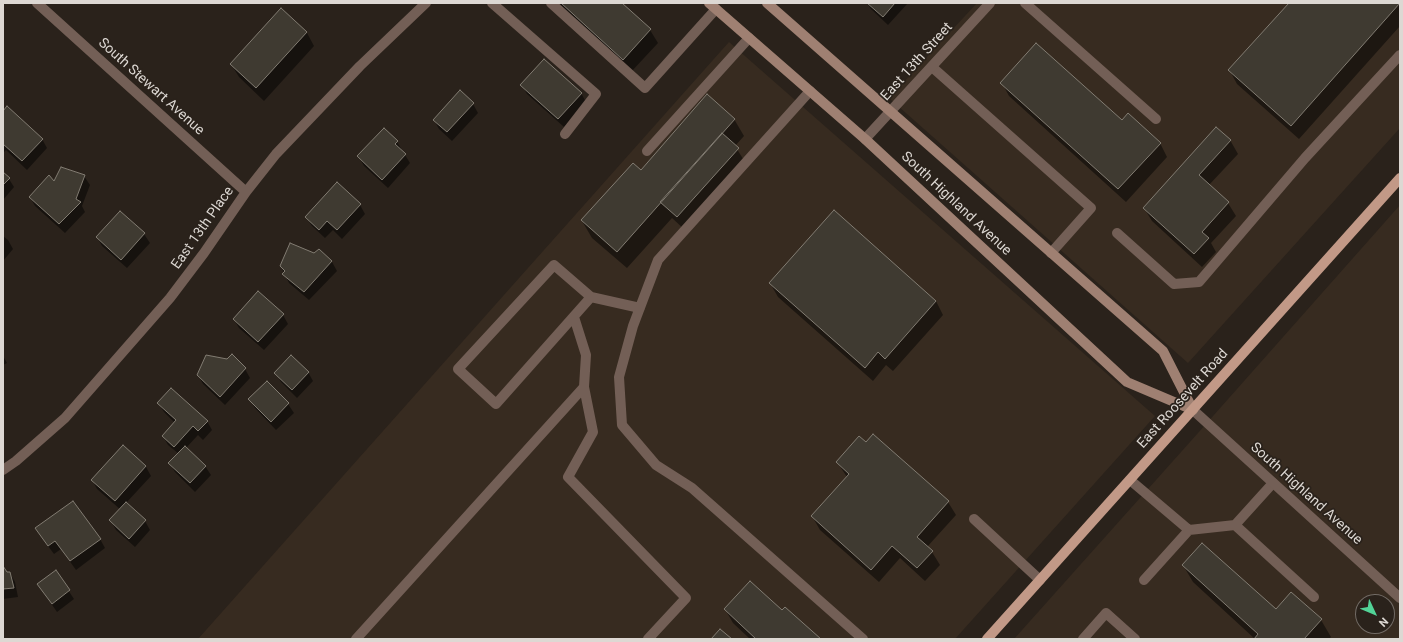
<!DOCTYPE html>
<html>
<head>
<meta charset="utf-8">
<style>
	body { margin:0 }
	#map { position:relative; width:1403px; height:642px; overflow:hidden; background:#2a221b; font-family:Roboto,sans-serif }
	canvas { display:block }
	.frame { position:absolute; inset:0; border:4px solid #ddd8d3; pointer-events:none }
	.north { position:absolute; left:1355px; top:594px; width:40px; height:40px; box-sizing:border-box; background:#2a221b; border:1px solid #726b65; border-radius:50%; rotate:134deg; font-size:11px; font-weight:700; line-height:16px; text-align:center; color:#ddd8d3 }
	.north::after { content:''; display:block; margin:auto; width:14px; height:18px; background:#52d397; clip-path:polygon(50% 0,100% 100%,50% 72%,0 100%) }
</style>
</head>
<body>
<div id="map">
<canvas width="1403" height="642"></canvas>
<div class="frame"></div>
<div class="north">N</div>
</div>
<script>
const context = document.querySelector('canvas').getContext('2d');
context.lineJoin = 'round';
function paint(path, color) {
  context.fillStyle = color;
  context.fill(path, 'evenodd');
}
function poly(rows) {
  const path = new Path2D();
  for (const r of rows) {
    path.moveTo(r[0], r[1]);
    for (let i = 2; i < r.length; i += 2) path.lineTo(r[i], r[i + 1]);
  }
  return path;
}
function trace(path, color, width, dash) {
  context.strokeStyle = color;
  context.lineWidth = width;
  context.lineCap = dash ? 'butt' : 'round';
  context.setLineDash(dash || []);
  context.stroke(path);
}
function write(font, color, halo, rows, align = 'center') {
  context.font = font + ' Roboto,sans-serif';
  context.lineWidth = 3.5;
  context.setLineDash([]);
  context.textBaseline = 'middle';
  context.strokeStyle = halo;
  context.fillStyle = color;
  for (const [text, x, y, turn = 0] of rows) {
    context.save();
    context.translate(x, y);
    context.rotate((+turn || 0) * Math.PI / 180);
    context.textAlign = isNaN(turn) ? turn : align;
    if (halo) context.strokeText(text, 0, 0);
    context.fillText(text, 0, 0);
    context.restore();
  }
}
paint(poly([
	[977,3,1400,3,1400,128,1188,363,889,98],
	[729,42,1155,416,955,639,198,639],
	[1400,205,1400,639,1014,639,1198,433],
	[1363,602,1387,602,1387,626,1363,626]
]), '#372b20');
paint(poly([
	[557,3,621,3,650,30,658,43,631,72],
	[867,3,908,3,888,25,871,9],
	[1290,3,1400,3,1400,26,1299,139,1237,84,1230,71],
	[281,9,307,33,314,46,264,101,239,77,231,64],
	[1002,83,1122,121,1160,143,1167,157,1126,202,1009,96],
	[522,85,581,93,586,102,564,127,527,94],
	[473,104,478,113,452,141,439,129,434,120],
	[3,112,42,139,47,148,27,170,6,150,3,153],
	[734,119,744,136,735,146,745,162,685,230,672,218,627,268,592,238,582,221,641,171],
	[1230,140,1238,154,1209,185,1228,203,1236,216,1211,243,1216,252,1202,267,1152,221,1144,208],
	[397,142,410,163,388,188,364,166,359,157],
	[3,173,9,179,14,187,3,200],
	[84,176,90,185,82,206,85,212,65,233,35,206,30,197,54,182],
	[360,205,365,214,342,239,333,230,325,238,312,226,306,217],
	[120,212,144,234,150,243,127,268,102,246,97,237],
	[3,236,8,240,13,249,3,261],
	[319,250,332,262,337,271,309,300,289,283,281,266,314,254],
	[770,283,936,301,943,315,893,371,886,365,873,381,778,297],
	[283,315,288,324,264,350,239,328,234,319],
	[3,356,7,363,3,365],
	[245,369,250,378,225,405,203,384,198,375],
	[308,372,313,381,297,398,281,382,276,373],
	[267,382,288,404,294,413,276,430,255,408,250,400],
	[158,403,207,421,212,430,203,440,198,435,186,448,205,466,211,475,195,492,175,472,170,464,179,454,168,445,163,436,175,423,164,412],
	[123,446,146,467,151,476,126,503,145,521,150,530,135,547,116,530,111,521,121,510,97,489,92,480],
	[837,462,948,502,956,515,927,547,932,552,940,565,925,581,900,558,879,582,820,530,812,516,847,477],
	[42,538,100,539,105,548,76,570,61,549,54,554],
	[1183,565,1276,610,1321,620,1331,637,1329,639,1255,639,1193,582],
	[3,568,6,573,10,573,15,582,18,597,3,599],
	[56,572,74,599,57,612,44,593],
	[725,609,782,612,819,639,750,639,733,623]
]), '#0007');
const building = poly([
	[561,3,622,3,651,29,623,60,561,3],
	[867,3,895,3,883,17,867,3],
	[1289,3,1400,3,1291,126,1228,70,1289,3],
	[281,8,307,32,256,88,230,64,281,8],
	[1036,43,1122,120,1128,113,1161,143,1118,189,1000,83,1036,43],
	[544,59,582,93,558,119,520,85,544,59],
	[460,90,474,103,447,132,433,120,460,90],
	[707,94,735,119,617,252,581,220,633,163,641,170,707,94],
	[7,106,43,139,22,161,3,144,3,111,7,106],
	[1216,127,1231,140,1199,175,1229,202,1202,232,1209,238,1194,254,1143,208,1216,127],
	[384,128,398,141,395,144,406,154,382,180,357,156,384,128],
	[722,133,739,148,677,217,660,202,722,133],
	[61,167,85,175,76,199,81,202,59,224,29,197,49,175,54,181,61,167],
	[3,172,10,178,3,185,3,172],
	[337,182,361,204,337,230,327,221,319,230,305,217,337,182],
	[834,210,936,301,885,359,878,352,865,368,769,283,834,210],
	[120,211,145,233,121,260,96,237,120,211],
	[290,243,314,253,319,249,332,261,304,292,282,274,285,271,280,266,290,243],
	[258,291,284,314,258,342,233,319,258,291],
	[232,354,246,368,220,397,197,375,206,355,227,359,232,354],
	[291,355,309,372,292,390,274,373,291,355],
	[267,381,289,403,271,422,248,399,267,381],
	[171,388,208,421,198,431,193,426,174,447,162,436,176,420,157,403,171,388],
	[873,434,949,501,917,537,933,551,917,568,892,546,871,570,811,516,849,474,836,462,859,436,866,442,873,434],
	[123,445,146,466,115,501,91,480,123,445],
	[185,446,206,466,190,483,168,463,185,446],
	[73,501,101,539,70,561,55,541,48,546,35,528,73,501],
	[126,502,146,520,129,539,109,520,126,502],
	[1202,543,1276,609,1291,592,1322,619,1304,639,1254,639,1258,634,1182,565,1202,543],
	[3,566,7,572,10,572,14,588,3,589,3,566],
	[56,570,70,590,52,604,37,584,56,570],
	[750,581,782,610,785,607,821,639,756,639,724,609,750,581],
	[720,629,732,639,711,639,720,629]
]);
paint(building, '#3f3a31');
trace(building, '#827c72', 1);
trace(poly([
	[492,3,596,94,565,134],
	[551,3,645,88,716,9],
	[1025,3,1156,119],
	[932,67,1091,208,1051,253],
	[810,91,658,260,633,326,619,377,622,425,656,465,692,488,863,639],
	[647,151,749,38],
	[1117,233,1174,284,1199,282,1305,158,1400,55],
	[591,297,496,404,458,369,554,265,591,297,640,308],
	[574,317,586,355,584,387,593,432,568,477,686,598,648,639],
	[1130,480,1189,530,1235,525,1273,483],
	[974,519,1040,580],
	[1235,525,1314,597],
	[1144,580,1189,530],
	[356,639,584,387],
	[1083,639,1106,613,1135,639]
]), '#735f56', 10);
trace(poly([
	[37,3,246,192],
	[865,139,990,3],
	[1193,410,1400,598],
	[3,470,16,461,65,418,170,298,204,253,246,192,276,154,360,66,426,3]
]), '#735f56', 10);
trace(poly([
	[709,3,865,139,1127,382,1193,410],
	[767,3,1163,351,1193,410]
]), '#9f8072', 10);
trace(poly([
	[987,639,1400,178]
]), '#c29987', 10);
write('14px', '#ddd8d3', '#2a221b', [
	["East 13th Street",917,62,-48],
	["South Stewart Avenue",151,87,42],
	["South Highland Avenue",956,204,43],
	["East 13th Place",203,228,-55],
	["East Roosevelt Road",1183,399,-48],
	["South Highland Avenue",1306,494,42]
]);
</script>
</body>
</html>
